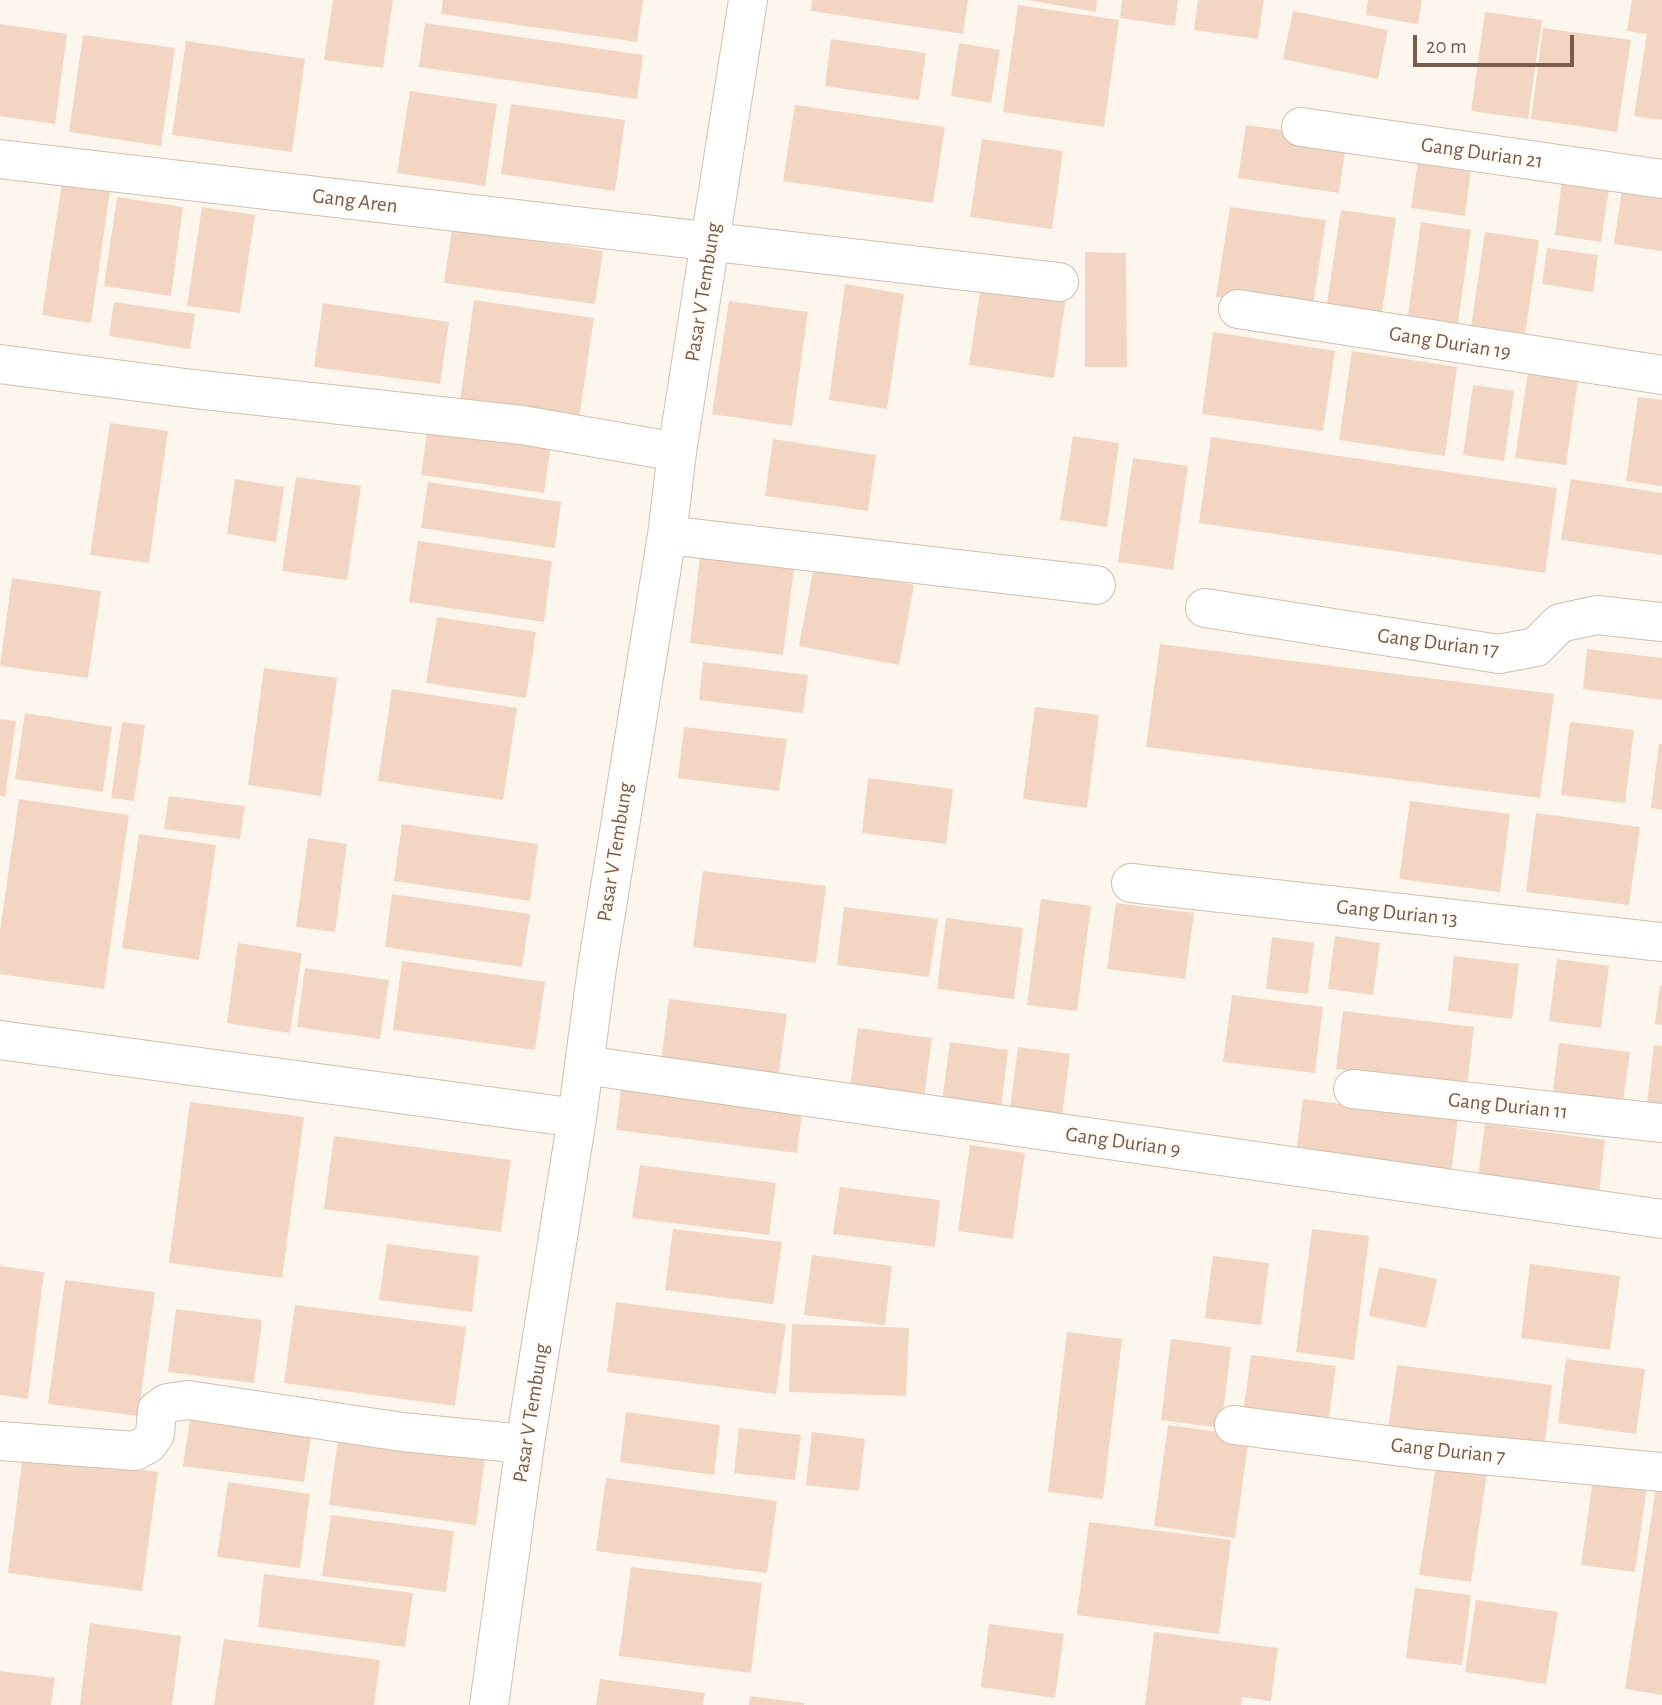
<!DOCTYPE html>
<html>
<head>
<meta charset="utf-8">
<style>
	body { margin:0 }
	#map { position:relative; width:1662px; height:1705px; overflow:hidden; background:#fdf6ec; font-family:"Alegreya Sans",sans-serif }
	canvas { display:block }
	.scale { position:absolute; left:1413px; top:35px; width:161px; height:32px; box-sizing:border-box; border:4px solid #7a5c4d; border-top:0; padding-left:9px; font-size:21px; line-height:24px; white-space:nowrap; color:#7a5c4d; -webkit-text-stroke:5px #fffaf3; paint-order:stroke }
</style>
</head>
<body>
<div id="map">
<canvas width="1662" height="1705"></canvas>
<div class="scale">20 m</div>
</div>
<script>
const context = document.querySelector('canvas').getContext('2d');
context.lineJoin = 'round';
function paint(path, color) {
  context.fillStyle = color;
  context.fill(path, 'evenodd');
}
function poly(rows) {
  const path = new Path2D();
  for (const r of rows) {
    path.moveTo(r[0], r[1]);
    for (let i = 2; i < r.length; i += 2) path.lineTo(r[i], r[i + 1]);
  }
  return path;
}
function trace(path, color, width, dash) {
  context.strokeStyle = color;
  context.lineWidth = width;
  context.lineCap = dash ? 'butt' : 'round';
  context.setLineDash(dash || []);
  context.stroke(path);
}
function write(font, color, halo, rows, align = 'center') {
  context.font = font + ' "Alegreya Sans",sans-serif';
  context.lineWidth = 5;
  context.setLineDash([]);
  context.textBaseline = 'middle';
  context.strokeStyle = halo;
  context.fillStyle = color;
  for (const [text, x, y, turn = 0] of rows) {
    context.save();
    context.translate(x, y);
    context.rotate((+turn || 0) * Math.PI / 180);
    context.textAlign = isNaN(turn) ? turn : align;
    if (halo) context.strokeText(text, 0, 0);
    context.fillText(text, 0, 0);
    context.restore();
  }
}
paint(poly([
	[333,0,393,0,383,68,324,60],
	[443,0,643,0,637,42,441,14],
	[812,0,968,0,963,34,811,11],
	[1028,0,1097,0,1096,12],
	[1122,0,1178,0,1175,26,1120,18],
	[1198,0,1264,0,1258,39,1194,30],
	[1368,0,1422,0,1418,24,1366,15],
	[1632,0,1662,0,1662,120,1634,116,1647,34,1627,31],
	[1018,5,1119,20,1104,127,1003,112],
	[1293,11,1388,30,1378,79,1283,59],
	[1485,12,1542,20,1528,119,1471,111],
	[425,23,643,55,637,99,419,67],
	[0,24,67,34,55,124,0,116],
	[1543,28,1631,40,1617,132,1531,119],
	[83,35,175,48,161,146,69,132],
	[831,39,926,53,919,100,825,86],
	[186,41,305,59,292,152,172,135],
	[959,43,1000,50,991,103,951,96],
	[410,91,497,104,485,186,397,173],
	[511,104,625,120,615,191,501,174],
	[795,105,945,127,933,203,783,181],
	[1246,125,1347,139,1339,193,1238,178],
	[982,139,1063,151,1052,229,970,217],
	[1418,161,1471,169,1465,216,1411,208],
	[63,176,111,184,91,323,42,315],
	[1562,181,1609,189,1601,242,1555,235],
	[1623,183,1662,189,1662,251,1614,244],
	[117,197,183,207,171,296,104,286],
	[202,207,255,215,240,313,187,306],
	[1230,207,1326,220,1312,311,1216,297],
	[1341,210,1396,218,1381,318,1326,310],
	[1421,222,1471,230,1458,323,1408,316],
	[452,229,603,251,595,304,444,283],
	[1485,232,1539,240,1524,342,1470,334],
	[1547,248,1598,255,1593,292,1542,284],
	[1085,252,1126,253,1127,367,1085,367],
	[845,284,904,294,887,409,829,400],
	[981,285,1066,297,1054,378,969,365],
	[474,300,594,318,579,419,460,402],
	[729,301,808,312,792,426,712,414],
	[114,302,195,314,190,349,109,336],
	[323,303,449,322,440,384,314,367],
	[1213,332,1335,351,1323,431,1202,414],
	[1352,351,1457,367,1445,456,1339,440],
	[1529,366,1579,373,1566,465,1515,458],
	[1473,385,1514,391,1504,461,1463,455],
	[1638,397,1662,400,1662,486,1626,481],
	[429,418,552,436,544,493,421,475],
	[110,423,168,431,149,563,90,555],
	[1073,436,1119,443,1107,527,1060,520],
	[1211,437,1557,488,1545,573,1199,523],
	[773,439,876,455,868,511,765,496],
	[1133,458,1188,466,1173,570,1118,562],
	[296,477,361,486,347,580,282,571],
	[235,479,284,487,276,542,227,534],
	[1571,479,1662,493,1662,555,1561,540],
	[428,482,561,502,555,548,421,528],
	[418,541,552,561,544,622,409,602],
	[701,548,795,561,783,655,690,643],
	[814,566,914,585,899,665,799,646],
	[12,578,101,591,88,678,0,666],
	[437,617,536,632,526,698,426,683],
	[1160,644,1554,694,1540,798,1146,747],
	[1587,649,1662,658,1662,700,1583,689],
	[703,662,808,675,803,713,699,700],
	[264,668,337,678,321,796,248,785],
	[392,689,517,708,503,800,378,781],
	[1035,707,1099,715,1087,808,1023,799],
	[25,713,112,727,103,792,15,779],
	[0,719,16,721,5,797,0,796],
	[122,722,145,725,134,801,111,798],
	[1570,722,1634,730,1625,803,1561,795],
	[684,727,787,739,779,791,678,778],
	[1659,744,1662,744,1662,810,1651,808],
	[868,778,953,789,946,844,862,833],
	[169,796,245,806,240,839,164,829],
	[19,799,129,815,104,989,0,974,0,931],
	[1410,801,1510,814,1500,892,1399,879],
	[1536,813,1640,827,1629,905,1526,892],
	[402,824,538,844,530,901,394,881],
	[139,834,216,845,199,960,122,948],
	[308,838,347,844,335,932,296,927],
	[703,871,826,886,816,963,693,947],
	[392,894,530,914,522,967,385,947],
	[1041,899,1091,906,1077,1011,1027,1005],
	[1116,903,1194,913,1185,979,1107,969],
	[844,907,938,919,929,977,837,965],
	[946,918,1023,928,1014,999,937,989],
	[1335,936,1380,943,1373,995,1328,989],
	[1272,937,1314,943,1308,994,1266,989],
	[238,943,302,953,290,1033,227,1023],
	[1454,956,1519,964,1512,1019,1448,1011],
	[1557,959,1609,966,1601,1028,1549,1021],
	[402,961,545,982,535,1050,393,1030],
	[305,968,389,980,380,1039,297,1027],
	[1660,985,1662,986,1662,1025,1655,1024],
	[1232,995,1323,1007,1315,1073,1223,1062],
	[669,999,787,1014,777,1085,660,1071],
	[1343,1011,1474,1027,1467,1086,1336,1069],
	[858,1028,932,1038,923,1105,849,1095],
	[950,1042,1008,1050,1000,1117,941,1109],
	[1559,1043,1630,1052,1621,1114,1551,1105],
	[1654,1045,1662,1046,1662,1105,1647,1103],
	[1018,1047,1070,1054,1061,1124,1009,1117],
	[622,1081,803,1104,797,1153,616,1130],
	[1303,1099,1458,1119,1450,1181,1295,1161],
	[190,1102,304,1117,282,1278,169,1263],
	[1485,1124,1605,1140,1598,1202,1477,1185],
	[334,1136,511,1160,501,1232,324,1209],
	[970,1145,1025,1153,1013,1239,958,1231],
	[640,1165,776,1183,769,1235,632,1218],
	[840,1187,940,1200,935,1247,833,1234],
	[673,1229,782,1242,773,1304,665,1290],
	[1312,1229,1369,1236,1354,1360,1296,1352],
	[387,1244,479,1256,472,1312,379,1300],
	[812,1255,892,1266,885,1325,804,1315],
	[1213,1256,1269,1263,1261,1325,1205,1318],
	[1530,1264,1620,1276,1610,1350,1521,1338],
	[0,1266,44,1272,28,1399,0,1395],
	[1379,1267,1437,1279,1426,1328,1369,1316],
	[65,1280,155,1292,138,1416,48,1404],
	[616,1302,786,1324,776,1394,607,1372],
	[295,1305,466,1327,455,1406,284,1383],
	[176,1309,262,1320,254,1383,168,1372],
	[792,1324,909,1328,906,1396,789,1392],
	[1067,1332,1122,1339,1103,1499,1048,1492],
	[1171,1339,1231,1347,1221,1428,1161,1420],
	[1251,1355,1336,1366,1327,1432,1242,1421],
	[1566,1359,1645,1369,1636,1434,1558,1423],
	[1397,1365,1552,1385,1543,1457,1387,1436],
	[626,1412,720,1425,714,1475,620,1462],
	[191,1414,312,1430,304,1482,183,1466],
	[1168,1425,1249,1436,1235,1538,1154,1526],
	[739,1428,801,1435,795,1480,734,1473],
	[812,1432,865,1439,859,1491,806,1485],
	[338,1439,485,1458,476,1525,329,1505],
	[23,1454,158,1472,142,1591,8,1573],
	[1437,1459,1488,1466,1471,1582,1419,1575],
	[1594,1472,1648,1478,1635,1572,1581,1565],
	[606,1478,777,1501,767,1573,596,1551],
	[228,1482,310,1494,300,1568,217,1557],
	[1656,1487,1662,1488,1662,1695,1625,1689],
	[331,1515,454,1531,446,1592,322,1576],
	[1089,1522,1231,1540,1219,1634,1077,1615],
	[631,1567,762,1583,751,1673,619,1656],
	[264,1574,413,1593,405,1647,258,1627],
	[1415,1588,1471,1595,1462,1665,1406,1658],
	[1476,1600,1558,1612,1546,1684,1465,1672],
	[90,1623,181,1636,172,1705,80,1705],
	[989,1624,1064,1634,1055,1698,981,1687],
	[1154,1632,1278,1648,1271,1701,1242,1697,1241,1705,1145,1705],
	[224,1639,380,1660,374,1705,214,1705],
	[0,1671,55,1678,51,1705,0,1705],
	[600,1679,705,1693,703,1705,596,1705],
	[750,1696,804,1703,804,1705,749,1705]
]), '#f3d5c3');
const minor = poly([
	[1301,127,1662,179],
	[0,159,1059,282],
	[1238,309,1662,375],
	[0,364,185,388,522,425,677,452],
	[667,535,1096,585],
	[1205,608,1499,654,1536,647,1560,623,1597,615,1662,622],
	[1131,883,1662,942],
	[0,1040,577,1118],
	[584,1065,1662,1219],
	[1353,1089,1662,1123],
	[1234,1425,1417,1449,1662,1472],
	[0,1441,135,1451,148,1444,155,1434,157,1410,167,1403,188,1400,402,1432,525,1444],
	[489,1705,525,1444,577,1118,597,968,667,535,677,452,748,0]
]);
trace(minor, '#d1beb0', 40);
trace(minor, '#fff', 38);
write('21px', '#7a5c4d', '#fffaf3', [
	["Gang Durian 21",1482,153,8],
	["Gang Aren",355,201,7],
	["Pasar V Tembung",703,292,-81],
	["Gang Durian 19",1450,343,9],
	["Gang Durian 17",1438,643,7],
	["Pasar V Tembung",615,852,-81],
	["Gang Durian 13",1397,913,6],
	["Gang Durian 11",1508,1106,6],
	["Gang Durian 9",1123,1142,8],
	["Pasar V Tembung",531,1413,-81],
	["Gang Durian 7",1448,1451,6]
]);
</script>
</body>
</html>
